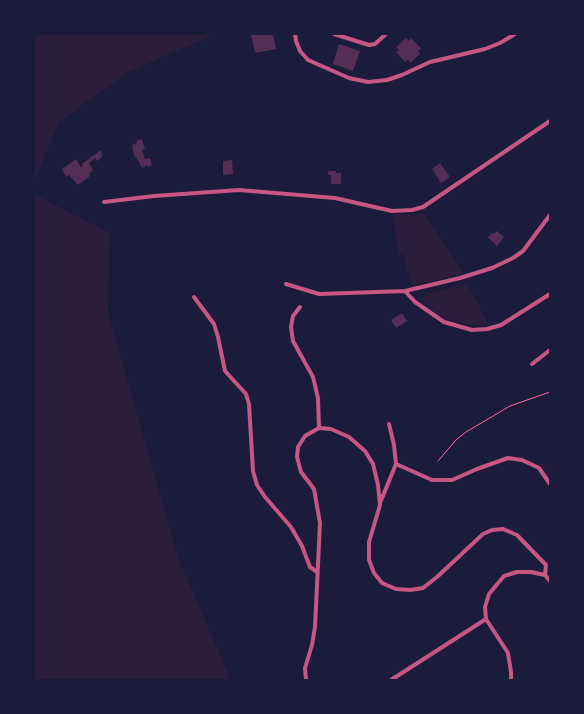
<!DOCTYPE html>
<html>
<head>
<meta charset="utf-8">
<style>
	body { margin:0 }
	#map { position:relative; width:584px; height:714px; overflow:hidden; background:#1b1b3a; font-family:Karla,sans-serif }
	canvas { display:block }
	.frame { position:absolute; inset:0; border:35px solid #1b1b3a; pointer-events:none }
</style>
</head>
<body>
<div id="map">
<canvas width="584" height="714"></canvas>
<div class="frame"></div>
</div>
<script>
const context = document.querySelector('canvas').getContext('2d');
context.lineJoin = 'round';
function paint(path, color) {
  context.fillStyle = color;
  context.fill(path, 'evenodd');
}
function poly(rows) {
  const path = new Path2D();
  for (const r of rows) {
    path.moveTo(r[0], r[1]);
    for (let i = 2; i < r.length; i += 2) path.lineTo(r[i], r[i + 1]);
  }
  return path;
}
function trace(path, color, width, dash) {
  context.strokeStyle = color;
  context.lineWidth = width;
  context.lineCap = dash ? 'butt' : 'round';
  context.setLineDash(dash || []);
  context.stroke(path);
}
paint(poly([
	[34,34,216,34,128,72,59,122,34,183],
	[34,194,110,233,108,312,178,557,231,680,34,680],
	[423,212,464,273,412,286,403,254,398,254,393,214,412,215],
	[467,283,489,325,470,325,447,319,435,313,422,299,425,294]
]), '#2a1e3b');
paint(poly([
	[251,34,273,34,276,49,255,53],
	[406,38,409,41,411,38,421,48,418,51,420,54,410,63,408,59,405,62,396,52,399,50,396,47],
	[339,44,360,51,353,71,333,64],
	[142,139,145,149,142,150,145,159,150,158,152,165,148,167,147,165,142,168,137,158,134,156,132,145,137,143,136,141],
	[101,150,102,156,100,159,97,161,95,158,89,163,93,170,89,174,90,176,78,185,69,175,66,177,62,169,76,159,81,167,83,166,82,164],
	[232,160,233,174,223,175,223,161],
	[440,163,450,177,441,183,432,169],
	[328,171,336,171,336,173,341,173,341,184,331,184,331,175,328,175],
	[497,231,504,237,497,246,488,237,492,233,494,234],
	[402,313,407,321,396,328,391,320]
]), '#542f53');
trace(poly([
	[438,461,456,440,466,432,510,406,550,392]
]), '#ff6b9d', 1);
trace(poly([
	[295,34,296,41,300,51,308,60,349,78,368,82,387,80,402,75,430,62,485,49,500,43,515,34],
	[334,34,369,45,375,44,386,34],
	[104,202,154,196,239,190,335,198,392,211,412,210,423,207,550,121],
	[286,284,319,294,405,291,415,302,444,322,472,330,487,329,501,325,550,294],
	[405,291,460,278,492,268,513,258,523,251,550,215],
	[194,297,214,324,218,337,225,371,246,394,249,404,253,471,257,485,265,497,291,527,302,546,310,567,317,572],
	[300,307,293,316,291,327,293,341,313,377,318,398,319,428],
	[532,364,550,350],
	[396,464,432,480,452,480,477,469,508,458,522,460,539,468,550,484],
	[380,503,396,464,394,445,389,424],
	[306,680,305,668,312,645,315,627,320,523,314,489,301,472,297,457,298,447,305,436,319,428,331,429,349,437,365,451,373,464,378,485,380,505,369,542,369,560,374,573,382,583,396,589,410,590,423,588,437,577,483,534,492,530,503,529,517,535,546,565,545,575],
	[391,680,486,619],
	[511,680,511,672,508,653,486,619,485,607,489,594,504,576,517,572,531,572,545,575,550,581]
]), '#c65784', 4);
</script>
</body>
</html>
